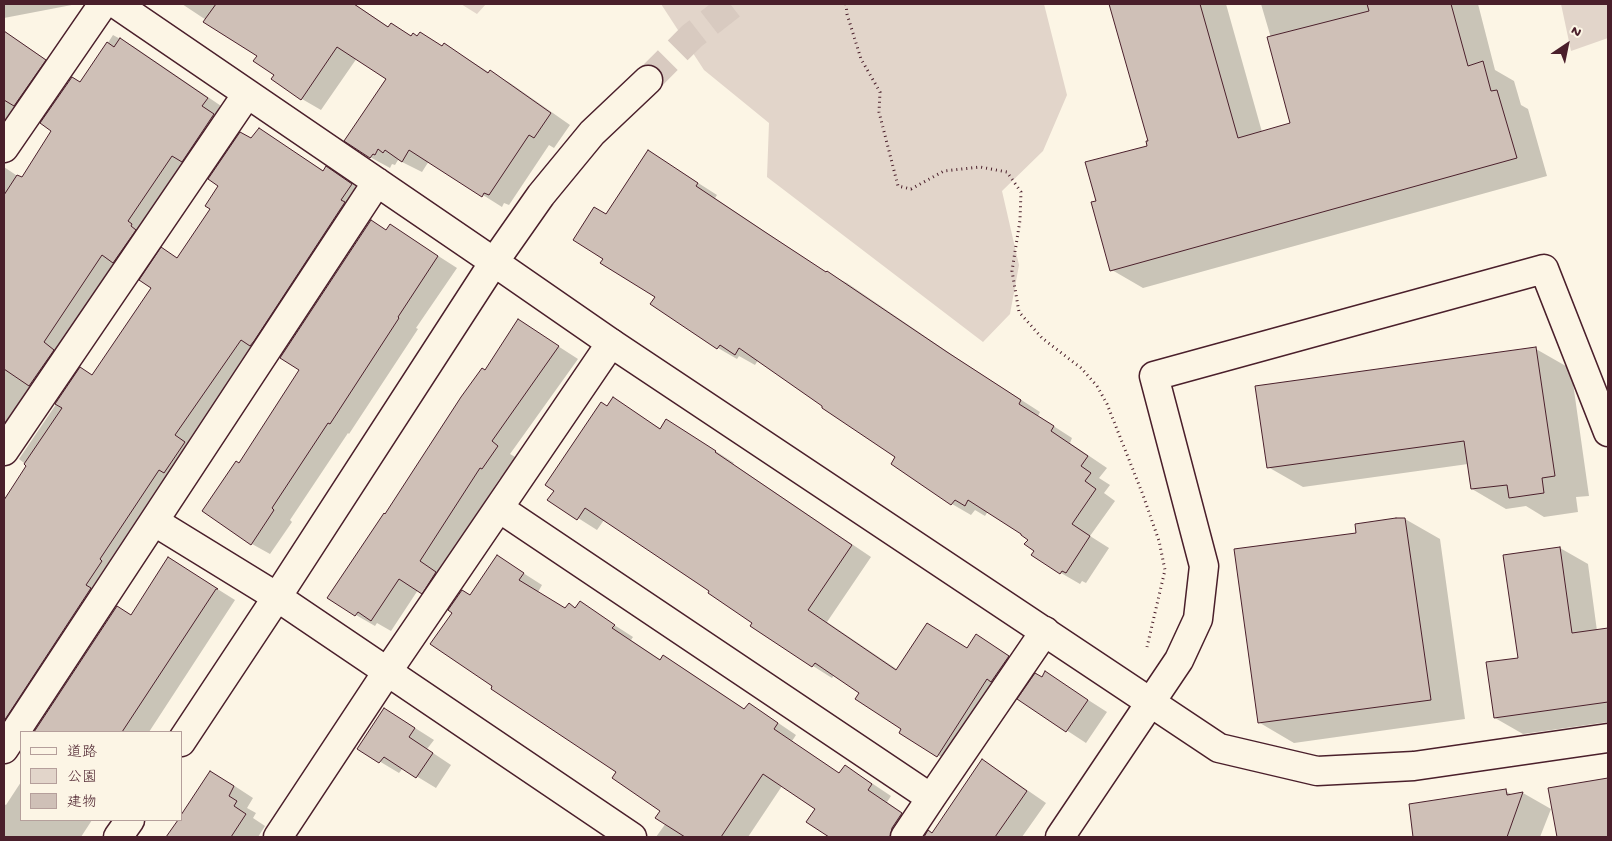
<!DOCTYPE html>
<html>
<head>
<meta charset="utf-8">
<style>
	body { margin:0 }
	#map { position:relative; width:1612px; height:841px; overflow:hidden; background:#fcf5e5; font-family:"Gochi Hand","Klee One",sans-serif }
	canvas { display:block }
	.frame { position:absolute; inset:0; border:5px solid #4a1f2b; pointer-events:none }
	.legend { position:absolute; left:20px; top:731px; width:162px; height:90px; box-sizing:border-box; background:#fcf5e5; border:1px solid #b59f9b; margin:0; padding:6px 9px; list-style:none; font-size:15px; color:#4a1f2b }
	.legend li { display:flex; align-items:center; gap:10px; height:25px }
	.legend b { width:25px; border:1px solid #b59f9b }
	.north { position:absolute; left:1542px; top:20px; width:50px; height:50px; -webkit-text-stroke:4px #fcf5e5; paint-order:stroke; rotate:34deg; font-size:14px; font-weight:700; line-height:20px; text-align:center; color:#4a1f2b }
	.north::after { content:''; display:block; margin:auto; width:18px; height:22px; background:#4a1f2b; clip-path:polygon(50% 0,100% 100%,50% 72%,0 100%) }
</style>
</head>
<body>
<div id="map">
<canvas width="1612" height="841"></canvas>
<div class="frame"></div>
<ul class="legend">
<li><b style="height:6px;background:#fcf5e5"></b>道路</li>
<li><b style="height:14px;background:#e2d5ca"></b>公園</li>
<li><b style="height:14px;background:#cfc0b7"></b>建物</li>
</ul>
<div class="north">N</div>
</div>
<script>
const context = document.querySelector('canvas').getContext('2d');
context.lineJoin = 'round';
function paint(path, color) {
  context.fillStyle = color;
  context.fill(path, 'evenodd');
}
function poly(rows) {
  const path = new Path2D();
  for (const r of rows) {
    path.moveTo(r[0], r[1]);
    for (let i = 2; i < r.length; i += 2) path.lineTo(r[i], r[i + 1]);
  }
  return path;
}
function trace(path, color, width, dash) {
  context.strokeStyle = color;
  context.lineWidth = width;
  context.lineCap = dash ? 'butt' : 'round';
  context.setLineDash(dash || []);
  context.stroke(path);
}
paint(poly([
	[461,4,486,4,477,14],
	[661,4,1044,4,1067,95,1043,151,1002,191,1019,265,1010,314,983,342,767,177,769,123,704,70],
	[1561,4,1608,4,1608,38,1571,51]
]), '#e2d5ca');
paint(poly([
	[4,4,77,4,4,18],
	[182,4,354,4,389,27,391,24,413,37,443,47,463,56,490,73,490,72,510,83,570,125,554,148,549,145,509,205,504,203,502,207,429,161,422,172,398,160,395,165,392,164,390,168,370,157,388,79,357,58,321,110,302,99,275,75,259,55],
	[1110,4,1226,4,1262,132,1291,124,1271,38,1261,4,1478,4,1495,70,1514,81,1521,105,1528,109,1547,176,1143,288,1112,270,1097,202,1149,147,1149,142],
	[4,31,64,72,4,140],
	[113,35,133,46,227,110,4,447,4,167,22,179,81,84],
	[259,129,324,171,326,168,371,196,4,725,4,502,28,466,19,459,80,369,93,376,152,288,162,249,178,259,212,209,251,140],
	[648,151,717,195,715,198,785,245,827,273,847,283,967,365,1040,412,1038,416,1072,438,1070,443,1107,468,1099,478,1110,485,1104,493,1115,501,1090,536,1109,548,1086,583,1082,581,1080,584,1061,573,1036,551,1029,539,988,511,985,516,975,510,971,515,952,504,893,464,897,457,758,360,755,365,739,356,737,359,718,348,656,297,604,259,606,215],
	[390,225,457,268,416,328,418,329,349,434,348,433,290,520,292,522,270,554,252,544,239,464,301,370],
	[519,321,578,359,510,454,517,458,502,479,500,478,439,573,442,604,418,590,391,631,377,623,375,626,356,615,486,371],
	[1536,349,1571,369,1589,496,1576,497,1578,512,1544,517,1526,506,1506,509,1472,489,1468,464,1303,487,1268,467],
	[613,399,661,429,686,432,734,463,733,464,871,557,827,622,898,670,968,649,996,647,1028,668,957,767,901,732,903,729,861,693,834,675,832,678,813,666,752,626,754,623,711,591,604,520,597,530,578,518,608,407],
	[1405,519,1440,539,1465,719,1294,743,1260,723,1358,534],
	[1560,548,1588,564,1597,631,1608,630,1608,722,1523,734,1495,718,1520,659],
	[498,557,542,585,538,592,566,609,569,604,576,608,580,603,633,637,631,640,661,660,664,656,683,668,746,710,749,705,768,716,796,735,792,741,840,774,845,767,864,778,891,796,887,802,916,822,906,837,831,837,808,822,817,809,782,786,748,837,656,837,666,823,661,811,618,772,494,686,471,596],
	[168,558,235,600,149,732,35,732,117,607,132,616],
	[1046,673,1107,712,1086,743,1019,699,1042,678],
	[404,721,434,740,427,749,451,765,436,788,403,768,399,773,359,749],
	[982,760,1001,772,1046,803,1022,837,931,837],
	[1608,779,1608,837,1558,837,1549,789],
	[21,782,21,820,92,820,81,837,4,837,4,804,6,805],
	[230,783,253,798,247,808,256,813,253,818,265,826,258,837,167,837,179,820,181,820],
	[1505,791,1513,795,1523,793,1551,809,1540,837,1414,837,1410,805]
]), '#0003');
const building = poly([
	[216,4,354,4,388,27,391,23,411,36,413,33,417,36,420,32,442,46,444,43,488,73,490,70,551,113,534,138,529,135,489,195,484,193,482,197,409,150,402,162,385,150,383,153,378,149,375,155,373,154,370,158,344,141,386,79,337,47,301,100,271,79,274,75,253,61,257,56,203,22,216,4],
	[1109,4,1200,4,1238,138,1290,123,1267,37,1369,11,1367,4,1451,4,1468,66,1483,61,1491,91,1497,90,1517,158,1110,271,1091,202,1096,201,1085,162,1147,146,1146,141,1148,141,1109,4],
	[4,31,46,60,14,106,4,100,4,31],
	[120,38,208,98,202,106,214,114,182,162,172,156,128,221,132,224,131,226,136,230,113,263,102,255,44,342,54,350,29,386,4,369,4,195,17,175,22,177,51,131,40,123,72,77,80,82,107,42,114,47,120,38],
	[259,128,323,171,326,166,352,184,341,200,345,202,254,341,250,346,241,340,175,435,185,442,164,473,159,470,100,559,102,561,86,585,91,588,4,721,4,500,26,466,24,464,62,408,55,404,80,367,92,375,151,288,139,280,161,247,177,258,210,209,205,206,218,186,208,179,240,132,251,138,259,128],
	[648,150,698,183,696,186,765,232,826,272,827,271,947,352,1021,400,1019,404,1054,426,1051,431,1088,456,1081,466,1091,473,1085,481,1096,489,1072,524,1090,536,1066,573,1062,571,1060,574,1031,555,1034,551,1024,544,1028,540,1021,535,1021,534,968,500,965,506,955,500,951,505,891,464,895,457,822,408,822,406,739,348,735,355,720,345,717,349,650,304,655,297,600,263,603,259,573,240,594,207,606,214,648,150],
	[371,220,386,230,390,224,438,256,398,317,399,318,330,424,328,423,272,508,274,510,251,545,202,511,236,461,239,463,299,370,280,358,371,220],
	[518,319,559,346,492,441,498,446,482,469,480,468,420,561,436,572,422,594,399,579,371,621,358,612,355,616,327,598,384,513,385,514,461,397,482,368,485,370,518,319],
	[1536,347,1555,476,1542,478,1544,493,1509,498,1507,485,1471,489,1464,441,1267,468,1255,386,1536,347],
	[613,397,660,429,666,419,716,451,715,452,852,545,808,610,896,670,927,623,967,648,976,634,1009,656,991,682,987,679,937,757,899,733,901,729,855,699,859,693,815,663,812,667,750,626,752,623,708,593,709,591,585,508,577,520,547,500,554,491,545,485,601,402,607,406,613,397],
	[1396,518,1405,518,1431,700,1258,723,1234,549,1356,533,1355,524,1396,518],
	[1560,547,1572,633,1608,628,1608,702,1494,718,1486,662,1518,658,1503,555,1560,547],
	[497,555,524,573,519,580,565,608,569,603,575,608,580,601,615,625,612,628,660,660,663,655,744,709,749,703,778,723,774,729,839,773,845,765,872,784,868,790,902,813,892,828,890,837,829,837,806,822,815,809,763,774,721,837,685,837,655,818,660,811,612,778,616,772,491,689,492,686,430,644,452,613,448,610,462,590,470,595,497,555],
	[168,557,218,589,216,589,122,732,34,732,117,606,131,615,168,557],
	[1045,671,1088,700,1066,732,1017,699,1035,673,1042,677,1045,671],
	[384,708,415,728,409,737,433,753,416,778,384,757,379,763,357,749,384,708],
	[982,759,1027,791,995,837,924,837,928,830,932,833,982,759],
	[210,771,234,786,229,796,237,801,234,806,246,814,231,837,166,837,178,820,181,820,181,815,210,771],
	[1608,778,1608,837,1557,837,1548,788,1608,778],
	[1506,789,1507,795,1523,792,1507,837,1413,837,1409,804,1506,789]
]);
paint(building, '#cfc0b7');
trace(building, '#4a1f2b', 1);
trace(poly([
	[648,80,692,36,733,4]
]), '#d8cac0', 28, [28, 14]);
const street = poly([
	[116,4,494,262],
	[4,148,103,4],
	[4,451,247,94],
	[499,508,931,798],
	[155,522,277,597,632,837],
	[4,749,377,182],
	[278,837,387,672,611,343],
	[905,837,931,798,1045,631],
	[1060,837,1179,660,1198,619,1204,566,1154,376,1544,269,1608,432]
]);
const secondary = poly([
	[494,262,611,343,1219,748,1317,771,1414,766,1608,738],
	[181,742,277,597,494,262,541,195,592,133,648,80],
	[118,837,130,820]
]);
trace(street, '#4a1f2b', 31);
trace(secondary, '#4a1f2b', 31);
trace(poly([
	[846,4,847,14,861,59,880,92,879,112,898,186,911,189,944,171,980,167,1007,172,1021,192,1020,220,1012,271,1019,312,1042,338,1081,368,1097,386,1107,404,1143,495,1159,541,1165,570,1147,647]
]), '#4a1f2b', 3, [1, 4]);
trace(street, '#fcf5e5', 28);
trace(secondary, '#fcf5e5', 28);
</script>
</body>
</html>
